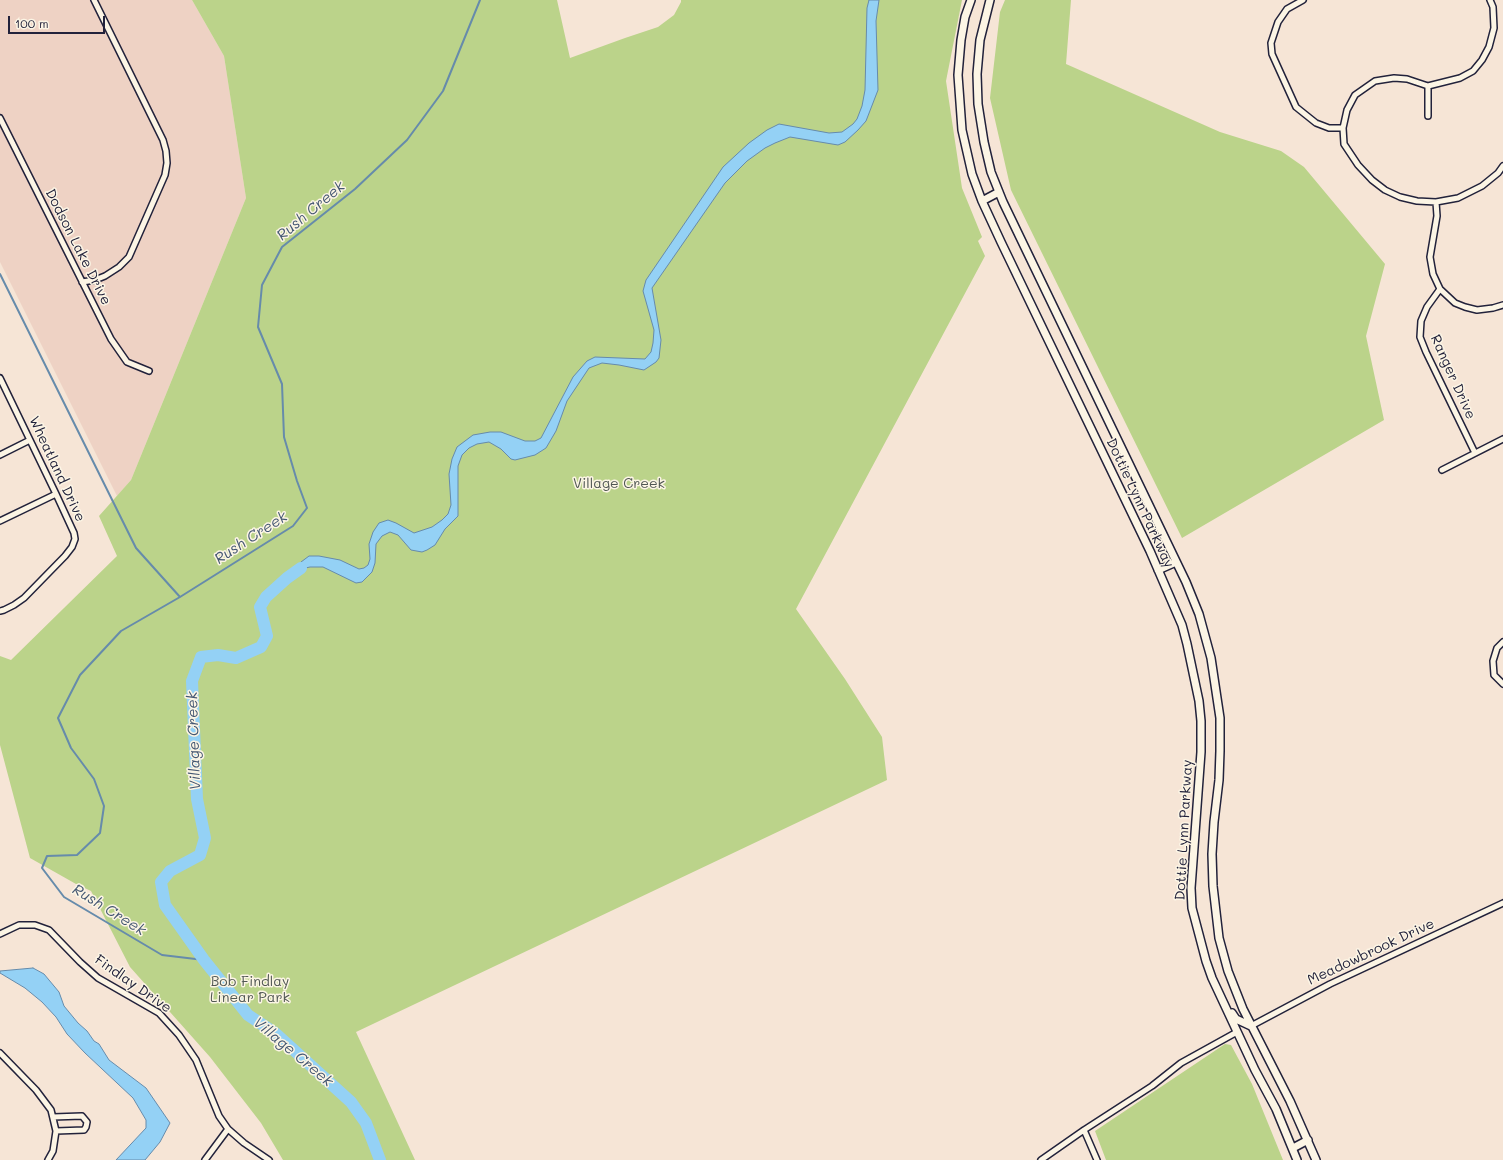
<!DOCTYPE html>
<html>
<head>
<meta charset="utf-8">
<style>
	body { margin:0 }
	#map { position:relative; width:1503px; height:1160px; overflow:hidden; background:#f6e5d6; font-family:Mali,sans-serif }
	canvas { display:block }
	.scale { position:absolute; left:8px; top:16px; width:97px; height:18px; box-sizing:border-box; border:2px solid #22223b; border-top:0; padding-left:5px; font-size:12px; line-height:14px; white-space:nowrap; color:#22223b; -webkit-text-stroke:3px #fcf5e5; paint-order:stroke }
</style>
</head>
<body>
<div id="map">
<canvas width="1503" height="1160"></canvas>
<div class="scale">100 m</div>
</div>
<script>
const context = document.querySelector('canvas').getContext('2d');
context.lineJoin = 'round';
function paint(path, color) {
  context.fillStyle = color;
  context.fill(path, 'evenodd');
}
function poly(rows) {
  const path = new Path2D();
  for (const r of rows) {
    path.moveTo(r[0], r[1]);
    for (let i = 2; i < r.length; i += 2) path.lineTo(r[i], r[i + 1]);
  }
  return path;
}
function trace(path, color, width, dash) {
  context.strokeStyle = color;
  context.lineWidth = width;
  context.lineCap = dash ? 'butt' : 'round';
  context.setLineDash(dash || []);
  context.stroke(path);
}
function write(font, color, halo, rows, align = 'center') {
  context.font = font + ' Mali,sans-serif';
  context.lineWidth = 3;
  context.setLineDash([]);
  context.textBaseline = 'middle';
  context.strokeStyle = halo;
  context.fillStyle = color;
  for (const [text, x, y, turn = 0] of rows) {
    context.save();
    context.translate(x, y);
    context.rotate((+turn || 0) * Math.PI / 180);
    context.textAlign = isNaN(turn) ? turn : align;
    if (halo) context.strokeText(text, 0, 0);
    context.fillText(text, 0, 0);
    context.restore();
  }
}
paint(poly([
	[0,0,192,0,224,56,246,198,131,480,117,496,0,262]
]), '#eed2c4');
paint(poly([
	[192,0,557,0,570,58,625,38,658,27,674,15,681,2,681,0,962,0,946,81,962,188,982,237,978,241,985,256,796,609,845,679,882,737,887,780,356,1032,415,1160,283,1160,261,1123,210,1057,130,967,91,891,76,884,30,858,0,745,0,656,11,660,117,556,99,516,131,480,246,198,224,56],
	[1005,0,1071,0,1066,64,1220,132,1281,151,1304,167,1385,264,1366,336,1384,420,1182,538,1011,190,990,98,1000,12],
	[1225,1044,1231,1045,1252,1084,1283,1160,1106,1160,1095,1131]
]), '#bbd38a');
const water = poly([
	[869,0,879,0,876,21,878,90,866,121,858,130,845,142,838,145,790,137,775,143,765,148,747,161,725,183,652,288,661,340,659,358,656,362,644,370,619,365,602,363,589,368,567,401,556,431,546,448,535,455,515,460,511,459,501,449,489,442,477,444,469,448,462,455,458,466,458,516,445,529,435,545,427,550,422,552,411,550,398,535,390,532,382,536,376,544,375,563,372,572,362,582,356,583,323,567,310,567,301,569,287,578,301,562,309,556,319,556,340,560,359,569,364,568,368,565,370,559,369,544,373,532,379,523,388,520,396,523,414,533,432,527,442,520,448,514,451,505,449,474,452,459,457,447,473,435,490,432,501,432,525,441,535,441,541,438,573,377,587,361,595,357,645,359,651,352,653,343,654,330,643,291,646,280,723,167,749,143,767,130,779,124,829,133,842,132,853,124,857,119,862,106,865,90,867,8,869,0],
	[33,968,44,974,59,992,64,1006,78,1023,87,1031,94,1041,99,1044,109,1060,146,1088,170,1123,160,1142,145,1160,116,1160,146,1128,146,1120,133,1098,85,1053,67,1034,56,1017,42,1002,25,988,0,973,0,971,33,968]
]);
paint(water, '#94d1f5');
trace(water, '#668bab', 1);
trace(poly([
	[0,274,136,548,180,597],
	[204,960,162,955,64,897,42,868,47,856,77,855,100,833,104,806,94,779,71,748,58,718,80,675,121,631,180,597,293,526,307,508,297,481,284,437,282,384,258,327,262,285,282,247,355,189,407,140,443,91,480,0]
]), '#668bab', 2);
trace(poly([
	[301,568,287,578,266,597,260,607,267,636,261,647,236,658,218,655,201,657,192,681,197,799,205,838,200,855,170,871,161,882,165,905,204,960,248,1015,275,1033,351,1102,366,1123,380,1160]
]), '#94d1f5', 12);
const street = poly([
	[1303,0,1287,9,1278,22,1271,43,1272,54,1296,107,1316,123,1329,128,1343,128],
	[1490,0,1493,7,1494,28,1489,47,1482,60,1473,71,1460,78,1428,86,1407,79,1394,78,1375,81,1355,95,1347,110,1343,128,1344,144,1358,165,1372,180,1385,190,1400,197,1417,201,1436,202,1458,198,1482,186,1498,173,1503,166],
	[1428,116,1428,86],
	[0,118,111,339,127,362,149,371],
	[1436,202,1437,216,1430,257,1433,274,1440,289,1455,303,1465,307,1477,310,1493,308,1503,305],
	[82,282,95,280,105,276,119,267,129,257,165,175,167,163,166,151,163,140,94,0],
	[1440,289,1427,307,1421,321,1420,337,1426,352,1475,453],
	[0,378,56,494,74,533,75,539,72,547,65,556,24,598,14,605,4,610,0,611],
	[0,455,30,440],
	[1442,470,1503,439],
	[0,521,56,494],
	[1503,642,1497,648,1493,661,1494,675,1503,684],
	[0,934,19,925,35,925,49,930,80,962,98,978,159,1013,179,1035,196,1060,219,1116,228,1129,244,1143,269,1160],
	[1251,1026,1330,984,1503,903],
	[0,1053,36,1090,51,1110,56,1131,53,1151,48,1160],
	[53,1117,82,1116,87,1122,86,1127,84,1130,56,1131],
	[1084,1130,1097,1160],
	[205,1160,228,1129],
	[1041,1160,1084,1130,1152,1086,1181,1063,1237,1032]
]);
const secondary = poly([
	[971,0,965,17,961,40,958,75,962,130,972,174,982,201,1001,242,1150,551,1182,625,1187,644,1199,701,1201,721,1201,752,1191,888,1192,908,1206,961,1212,978,1255,1070,1276,1109,1297,1160],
	[990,0,980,40,977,74,978,104,984,142,991,172,1003,202,1186,582,1199,614,1211,658,1220,718,1220,751,1219,780,1214,822,1212,854,1213,886,1219,938,1228,971,1243,1009,1290,1101,1316,1160],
	[982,201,999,192],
	[1158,570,1176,562],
	[1232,1013,1236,1019,1251,1026],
	[1293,1148,1308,1140]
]);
trace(street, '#22223b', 8);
trace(secondary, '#22223b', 10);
trace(street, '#fcf5e5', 5);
trace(secondary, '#fcf5e5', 7);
write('14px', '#22223b', '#fcf5e5', [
	["Dodson Lake Drive",78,247,63],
	["Ranger Drive",1453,377,66],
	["Wheatland Drive",57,469,65],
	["Dottie Lynn Parkway",1140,503,65],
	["Dottie Lynn Parkway",1184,830,-87],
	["Meadowbrook Drive",1371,952,-25],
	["Findlay Drive",133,984,35]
]);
write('14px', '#505753', '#fcf5e5', [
	["Village Creek",619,484],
	["Bob Findlay",250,982],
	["Linear Park",250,998]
]);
write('italic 15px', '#445773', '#fcf5e5', [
	["Rush Creek",311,211,-40],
	["Rush Creek",251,538,-33],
	["Village Creek",194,741,-92],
	["Rush Creek",109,910,32],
	["Village Creek",293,1052,40]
]);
</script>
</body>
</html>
